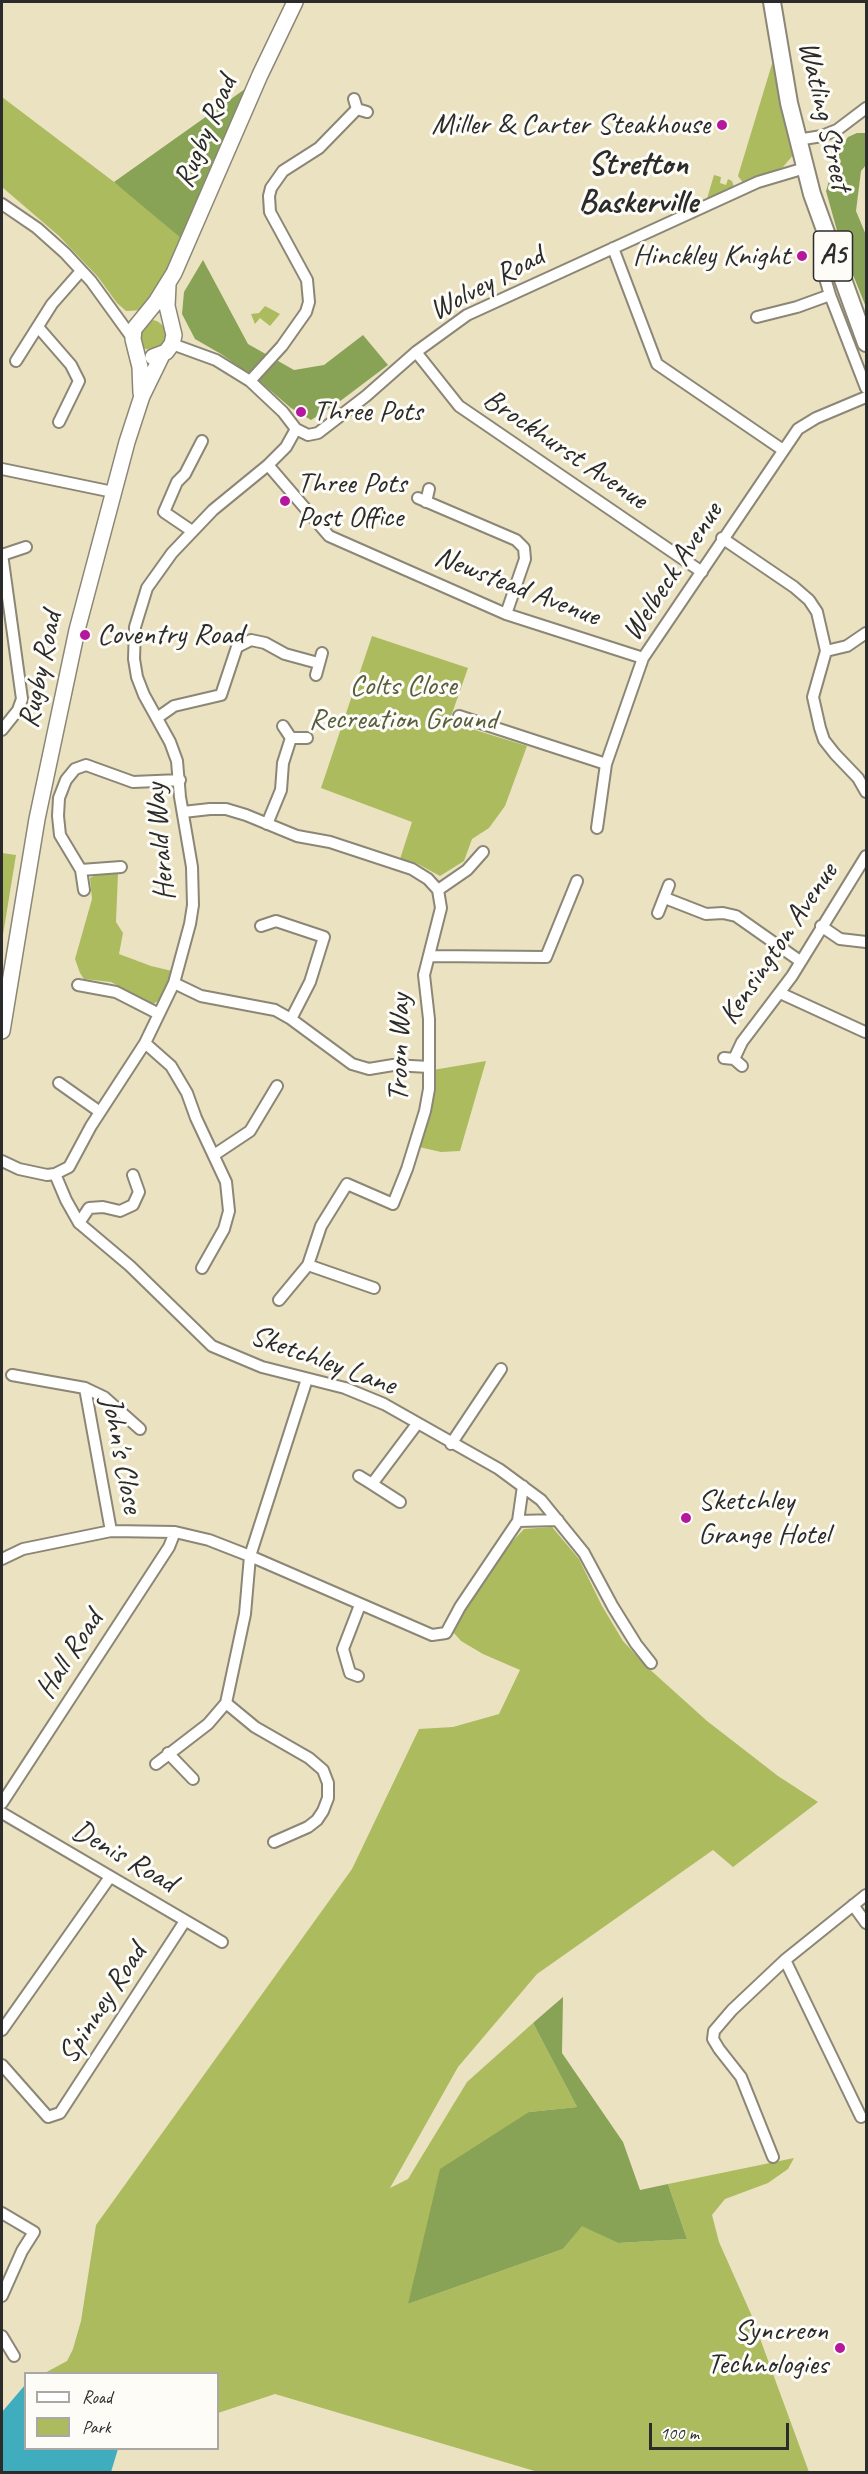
<!DOCTYPE html>
<html>
<head>
<meta charset="utf-8">
<style>
	body { margin:0 }
	#map { position:relative; width:868px; height:2474px; overflow:hidden; background:#ebe2c1; font-family:Caveat,sans-serif }
	canvas { display:block }
	.frame { position:absolute; inset:0; border:3px solid #2b2b2b; pointer-events:none }
	.legend { position:absolute; left:24px; top:2372px; width:195px; height:78px; box-sizing:border-box; background:#fdfcf7; border:2px solid #a9a8a5; margin:0; padding:8px 10px; list-style:none; font-size:18px; color:#2b2b2b }
	.legend li { display:flex; align-items:center; gap:12px; height:30px }
	.legend b { width:30px; border:2px solid #a9a8a5 }
	.scale { position:absolute; left:649px; top:2423px; width:140px; height:27px; box-sizing:border-box; border:3px solid #2b2b2b; border-top:0; padding-left:8px; font-size:18px; line-height:21px; white-space:nowrap; color:#2b2b2b; -webkit-text-stroke:4px #fdfcf7; paint-order:stroke }
</style>
</head>
<body>
<div id="map">
<canvas width="868" height="2474"></canvas>
<div class="frame"></div>
<ul class="legend">
<li><b style="height:8px;background:#fff"></b>Road</li>
<li><b style="height:16px;background:#abbb5e"></b>Park</li>
</ul>
<div class="scale">100 m</div>
</div>
<script>
const context = document.querySelector('canvas').getContext('2d');
context.lineJoin = 'round';
function paint(path, color) {
  context.fillStyle = color;
  context.fill(path, 'evenodd');
}
function poly(rows) {
  const path = new Path2D();
  for (const r of rows) {
    if (r.length === 3) {
      path.moveTo(r[0] + r[2], r[1]);
      path.arc(r[0], r[1], r[2], 0, 2 * Math.PI);
      continue;
    }
    path.moveTo(r[0], r[1]);
    for (let i = 2; i < r.length; i += 2) path.lineTo(r[i], r[i + 1]);
  }
  return path;
}
function trace(path, color, width, dash) {
  context.strokeStyle = color;
  context.lineWidth = width;
  context.lineCap = dash ? 'butt' : 'round';
  context.setLineDash(dash || []);
  context.stroke(path);
}
function write(font, color, halo, rows, align = 'center') {
  context.font = font + ' Caveat,sans-serif';
  context.lineWidth = 6;
  context.setLineDash([]);
  context.textBaseline = 'middle';
  context.strokeStyle = halo;
  context.fillStyle = color;
  for (const [text, x, y, turn = 0] of rows) {
    context.save();
    context.translate(x, y);
    context.rotate((+turn || 0) * Math.PI / 180);
    context.textAlign = isNaN(turn) ? turn : align;
    if (halo) context.strokeText(text, 0, 0);
    context.fillText(text, 0, 0);
    context.restore();
  }
}
paint(poly([
	[775,54,794,154,783,167,744,184,738,176],
	[2,97,126,191,183,240,158,293,144,310,126,311,117,303,98,277,59,236,2,187],
	[714,175,721,177,720,183,726,185,728,179,732,181,734,187,706,202],
	[265,306,280,314,270,326,260,318,255,324,251,314,259,313],
	[151,335,15],
	[372,636,468,668,449,722,527,746,505,806,489,828,472,839,464,861,440,876,418,864,400,859,412,822,321,788],
	[2,853,16,855,2,941],
	[99,873,118,873,116,922,123,933,119,954,151,966,172,971,160,1000,153,1004,111,982,84,979,80,973,75,959,92,899,90,878],
	[486,1061,460,1151,441,1152,419,1147,433,1070],
	[552,1527,579,1559,602,1606,623,1641,646,1666,707,1721,778,1776,818,1802,733,1867,713,1850,537,1974,458,2067,390,2188,408,2179,467,2082,533,2023,577,2107,529,2112,408,2304,563,2249,582,2225,618,2243,687,2239,668,2184,794,2158,788,2169,768,2183,725,2199,712,2215,719,2242,751,2314,809,2472,538,2472,275,2394,218,2413,218,2374,43,2374,67,2361,73,2349,81,2321,96,2225,352,1869,419,1729,453,1727,499,1714,520,1670,483,1654,461,1641,453,1632,462,1610,508,1546,524,1529]
]), '#abbb5e');
paint(poly([
	[245,89,183,240,114,182],
	[857,133,866,133,866,165,861,171,856,211,866,235,866,307,841,245,826,191,838,151,848,137],
	[203,260,248,344,294,370,324,365,363,335,388,365,335,405,311,420,291,408,258,380,221,354,195,339,182,314,184,292],
	[563,1997,562,2053,623,2142,640,2190,668,2184,687,2239,618,2243,582,2226,563,2249,408,2304,440,2169,529,2112,577,2107,533,2023]
]), '#88a355');
paint(poly([
	[25,2385,26,2448,118,2449,111,2472,2,2472,2,2412]
]), '#40adbe');
const minor = poly([
	[354,99,357,109,367,112],
	[797,140,822,136,837,130,866,108],
	[2,204,37,228,65,253,91,281,133,339],
	[613,248,657,364,783,450],
	[825,278,830,295],
	[757,317,797,307,830,295,866,388],
	[38,327,71,365,79,381,59,422],
	[172,344,216,360,250,381,283,412,296,429,308,435,318,433,366,396,416,352,467,315,758,182,805,168],
	[416,352,459,406,702,572],
	[16,361,52,304,81,271],
	[250,381,282,346,306,312,309,302,307,280,270,212,269,196,271,188,283,171,319,148,357,109],
	[268,465,329,536,506,614,643,658],
	[2,469,113,492],
	[418,498,516,540,524,548,525,559,506,614],
	[426,502,429,489],
	[192,531,164,512,177,482,185,474,202,441],
	[722,538,794,587,809,600,817,612,826,651,813,697,820,728,824,740,835,754,858,778,866,792],
	[2,554,22,699,18,710,2,730],
	[2,555,26,547],
	[826,651,847,646,866,633],
	[316,675,322,653],
	[459,716,606,764],
	[157,718,174,706,221,695,237,647,251,640,265,643,285,654,318,663],
	[291,738,307,738],
	[183,812,210,809,226,809,246,815,297,836,330,842,412,869,428,879,438,890,441,908,424,975,429,1019,429,1089,425,1111,407,1169,393,1204,347,1184,321,1226,308,1265,374,1288],
	[267,824,281,790,283,763,291,738,283,726],
	[597,828,606,764,643,658,798,429,816,418,866,397],
	[81,870,121,867],
	[84,890,81,870,60,835,58,816,59,798,66,780,75,769,86,765,133,782,180,780],
	[438,890,467,870,483,852],
	[665,898,706,914,723,913,736,916,800,961],
	[658,913,669,885],
	[261,926,276,921,324,937,310,982,291,1019],
	[821,926,840,939,866,942],
	[430,956,546,957,577,881],
	[174,983,201,996,275,1010,291,1019,352,1064,369,1069,393,1065,429,1067],
	[78,985,116,992,159,1014],
	[780,993,865,1032],
	[145,1043,171,1066,187,1093,196,1118,226,1182,229,1211,224,1229,202,1268],
	[724,1058,734,1059,742,1066],
	[734,1059,742,1042,792,976,866,856],
	[59,1083,100,1112],
	[214,1155,250,1131,277,1086],
	[2,1161,19,1169,47,1175,55,1174,69,1167,91,1126,145,1043,174,983,190,924,193,905,192,867,180,797,177,761,170,742,144,695,137,677,134,659,135,627,147,588,172,553,213,510,268,465,286,447,296,429],
	[55,1174,66,1200,79,1223,130,1266,212,1346,262,1367,345,1388,384,1404,499,1469,541,1500,584,1553,613,1607,636,1644,651,1663],
	[79,1223,89,1208,103,1207,120,1211,133,1205,139,1192,133,1175],
	[279,1300,308,1265],
	[12,1375,85,1388,111,1531],
	[85,1388,104,1397,140,1429],
	[451,1444,501,1369],
	[359,1476,372,1484],
	[400,1502,372,1484,417,1424],
	[518,1521,523,1486],
	[2,1559,23,1549,111,1531,175,1532,209,1540,250,1556,432,1635,446,1633,460,1607,518,1521,558,1520],
	[358,1676,350,1673,343,1649,360,1605],
	[226,1703,255,1727,309,1758,323,1770,328,1783,328,1798,323,1811,317,1820,308,1827,274,1842],
	[168,1753,193,1779],
	[156,1764,208,1724,226,1703,245,1614,250,1556,307,1379],
	[2,1803,169,1547,175,1532],
	[2,1813,222,1942],
	[853,1905,866,1923],
	[785,1960,861,2117],
	[2,2030,110,1877],
	[2,2065,48,2117,60,2113,185,1921],
	[773,2157,741,2077,719,2049,713,2039,714,2031,732,2010,785,1960,866,1895],
	[2,2213,34,2232,22,2251,2,2296],
	[2,2336,14,2356]
]);
const secondary = poly([
	[153,357,166,352,172,344,174,335,167,306,168,285],
	[141,393,140,367,133,339,134,329,156,302,174,273,260,75,295,2],
	[2,1031,37,819,77,630,127,442,142,396,162,355]
]);
const trunk = poly([
	[772,2,789,103,812,194,866,343]
]);
trace(minor, '#8b8676', 14);
trace(secondary, '#8b8676', 18);
trace(trunk, '#8b8676', 20);
trace(minor, '#fff', 10);
trace(secondary, '#fff', 15);
trace(trunk, '#fff', 16);
for (const [x, y, r, color] of [
	[722,125,6,"#b5179e"],
	[802,256,6,"#b5179e"],
	[301,412,6,"#b5179e"],
	[285,501,6,"#b5179e"],
	[85,635,6,"#b5179e"],
	[686,1518,6,"#b5179e"],
	[840,2348,6,"#b5179e"]
]) {
  const dot = new Path2D();
  dot.arc(x, y, r, 0, 2 * Math.PI);
  context.fillStyle = color;
  context.fill(dot);
  trace(dot, '#fdfcf7', 2);
}
for (const [x, y, w] of [
	[833,256,39]
]) {
  const box = new Path2D();
  box.roundRect(x - w / 2, y - 25, w, 50, 4.5);
  context.fillStyle = '#fdfcf7';
  context.fill(box);
  trace(box, '#2b2b2b', 1.5);
}
write('bold 28px', '#2b2b2b', null, [
	["A5",833,256]
]);
write('30px', '#2b2b2b', '#fdfcf7', [
	["Watling Street",824,116,77],
	["Rugby Road",206,132,-67],
	["Wolvey Road",487,284,-28],
	["Brockhurst Avenue",565,450,34],
	["Welbeck Avenue",673,572,-57],
	["Newstead Avenue",517,587,21],
	["Rugby Road",41,670,-78],
	["Herald Way",161,842,-95],
	["Kensington Avenue",779,944,-56],
	["Troon Way",400,1048,-89],
	["Sketchley Lane",323,1361,20],
	["John's Close",121,1455,79],
	["Hall Road",70,1655,-57],
	["Denis Road",124,1857,30],
	["Spinney Road",103,2004,-57]
]);
write('30px', '#2b2b2b', '#fdfcf7', [
	["Miller & Carter Steakhouse",710,125,"right"],
	["Hinckley Knight",790,256,"right"],
	["Three Pots",313,412],
	["Three Pots",297,484],
	["Post Office",297,518],
	["Coventry Road",97,635],
	["Sketchley",698,1501],
	["Grange Hotel",698,1535],
	["Syncreon",828,2331,"right"],
	["Technologies",828,2365,"right"]
], 'left');
write('30px', '#585d3d', '#fdfcf7', [
	["Colts Close",403,686],
	["Recreation Ground",403,720]
]);
write('bold 33px', '#2b2b2b', '#fdfcf7', [
	["Stretton",638,165],
	["Baskerville",638,203]
]);
</script>
</body>
</html>
